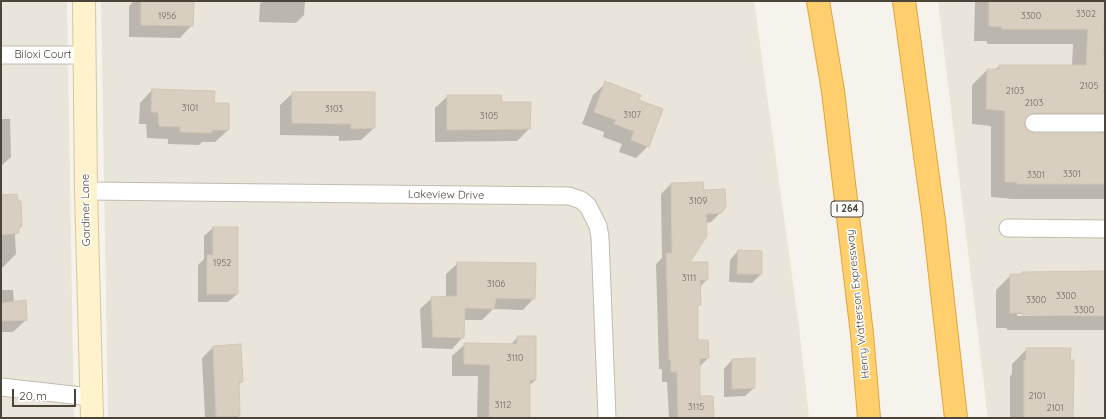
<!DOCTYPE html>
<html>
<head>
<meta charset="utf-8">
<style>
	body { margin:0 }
	#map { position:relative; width:1106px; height:419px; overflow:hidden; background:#f6f3ec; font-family:Quicksand,sans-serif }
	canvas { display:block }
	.frame { position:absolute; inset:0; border:2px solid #4b4439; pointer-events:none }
	.scale { position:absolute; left:12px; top:389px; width:64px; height:18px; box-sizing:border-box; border:2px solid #4b4439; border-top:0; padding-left:5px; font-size:12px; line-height:14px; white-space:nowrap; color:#4b4439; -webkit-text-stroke:3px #fff; paint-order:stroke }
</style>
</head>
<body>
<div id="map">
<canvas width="1106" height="419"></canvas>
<div class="frame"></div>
<div class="scale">20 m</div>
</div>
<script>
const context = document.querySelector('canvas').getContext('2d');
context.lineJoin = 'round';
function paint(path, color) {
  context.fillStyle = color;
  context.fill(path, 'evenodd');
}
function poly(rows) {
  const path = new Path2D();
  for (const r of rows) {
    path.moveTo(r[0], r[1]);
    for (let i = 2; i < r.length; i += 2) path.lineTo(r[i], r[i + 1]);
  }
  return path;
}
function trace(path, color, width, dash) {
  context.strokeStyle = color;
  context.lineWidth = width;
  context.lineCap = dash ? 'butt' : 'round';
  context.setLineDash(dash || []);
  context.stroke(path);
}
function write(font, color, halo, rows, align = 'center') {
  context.font = font + ' Quicksand,sans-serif';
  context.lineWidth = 3;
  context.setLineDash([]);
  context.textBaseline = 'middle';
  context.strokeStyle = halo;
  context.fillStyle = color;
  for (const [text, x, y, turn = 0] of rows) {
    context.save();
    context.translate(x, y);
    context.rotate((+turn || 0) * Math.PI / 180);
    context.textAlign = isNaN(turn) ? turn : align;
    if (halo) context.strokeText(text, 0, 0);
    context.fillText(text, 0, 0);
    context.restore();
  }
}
paint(poly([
	[1,1,67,1,74,418,1,418],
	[101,1,754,1,799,326,809,418,108,418],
	[938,1,1105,1,1105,418,988,418]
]), '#eae5da');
paint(poly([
	[134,1,193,1,192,25,180,38,129,37,129,6],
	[262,1,305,1,304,15,296,23,259,22,260,4],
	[428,1,452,1,428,2],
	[975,1,1105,1,1105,42,1102,42,1102,65,1105,65,1105,199,1013,199,991,197,991,126,972,124,972,85,987,70,995,70,999,66,1072,66,1073,44,987,44,987,41,974,41],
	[1025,128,1090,128,1095,129,1100,134,1034,134],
	[606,83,637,101,648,146,636,158,619,152,622,144,603,137,604,132,582,124,593,95],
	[152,90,213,104,228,130,215,142,202,142,199,145,168,144,168,139,147,138,146,124,139,124,140,103],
	[293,93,374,128,361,140,339,141,339,136,280,135,280,105],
	[448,96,500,103,529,129,517,141,435,142,435,108],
	[1,119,10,119,11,157,1,166],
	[671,184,703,191,721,212,711,222,705,223,688,263,707,279,700,287,700,304,697,307,697,342,708,358,699,367,699,397,713,418,669,418,667,382,662,382,662,369,659,369,656,264,662,258,661,194],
	[1,196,21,226,15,235,16,254,3,267,1,267],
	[213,228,237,294,228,302,198,302,198,265,204,259,204,236],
	[738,251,761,274,752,283,729,282,730,260],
	[458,263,534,298,523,310,493,309,482,320,464,320,463,337,452,349,422,348,420,309,432,298,446,298,446,274],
	[1105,272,1105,314,1017,314,1017,316,1105,316,1105,330,1007,330,1007,328,996,328,996,290,1011,275],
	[1,290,13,290,14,302,26,320,13,332,1,332],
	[518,337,535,380,529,386,528,418,477,418,478,376,452,376,452,356,465,344,510,345],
	[240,345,242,381,238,386,238,418,205,418,202,358,213,347],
	[1027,349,1069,361,1073,418,1010,418,1010,376,1012,374,1012,364],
	[732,360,754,388,745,396,724,397,724,369]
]), '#0003');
const building = poly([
	[141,1,194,1,193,26,141,25,141,1],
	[989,1,1105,1,1103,64,1105,64,1105,113,1034,113,1029,115,1024,123,1026,128,1034,133,1105,133,1105,184,1017,184,1017,182,1005,182,1005,111,986,109,987,69,999,69,999,65,1086,65,1088,29,1002,29,1002,27,989,26,989,1],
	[605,81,641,95,639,100,663,109,649,147,631,140,634,131,614,124,616,120,594,112,605,81],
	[152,89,215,91,214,103,229,103,229,130,212,130,212,133,180,132,180,127,159,126,158,112,151,112,152,89],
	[292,92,375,92,375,128,351,129,351,124,292,123,292,92],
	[447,95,502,95,501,102,531,102,530,129,447,130,447,95],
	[703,182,704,190,725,189,726,206,722,213,706,214,707,236,690,262,708,262,708,280,700,280,701,305,698,305,698,340,708,340,709,358,700,359,700,396,713,396,714,418,678,418,677,372,671,372,671,360,669,360,666,253,672,253,671,183,703,182],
	[17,194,18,201,21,201,22,226,19,226,19,233,1,235,1,195,17,194],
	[213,227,238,227,238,294,207,294,207,255,213,255,213,227],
	[738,250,762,251,762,274,737,274,738,250],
	[457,262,536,263,535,299,496,298,494,309,465,308,464,338,433,337,431,297,457,296,457,262],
	[1105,271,1105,316,1022,315,1022,313,1010,313,1010,274,1022,274,1022,272,1105,271],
	[26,300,27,320,1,321,1,303,26,300],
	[517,336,536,336,536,380,530,380,530,418,489,418,490,365,464,364,464,343,517,344,517,336],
	[241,344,243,382,239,382,240,416,216,417,213,346,241,344],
	[1026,348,1071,348,1070,360,1074,360,1073,418,1024,418,1024,360,1026,360,1026,348],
	[755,358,755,388,732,389,732,359,755,358]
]);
paint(building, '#d8cfc1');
trace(building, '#d3c7b4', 1);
const street = poly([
	[1,55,84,55],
	[1034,123,1105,123],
	[86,191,569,196,581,200,588,206,598,226,600,237,607,418],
	[1008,228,1105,229],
	[1,387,91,397]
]);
const secondary = poly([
	[84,1,86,191,92,418]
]);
const highway = poly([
	[818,1,833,91,862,334,869,418],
	[904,1,934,221,956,418]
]);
trace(street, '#c2bbae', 19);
trace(secondary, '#d6c79b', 24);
trace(highway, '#e0a43c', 24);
trace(street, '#fff', 17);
trace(secondary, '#fff3cd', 22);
trace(highway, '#ffcf6e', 22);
write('9px', '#6e675b', null, [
	["3302",1086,14],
	["1956",167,16],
	["3300",1031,16],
	["2105",1089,86],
	["2103",1015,91],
	["2103",1034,103],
	["3101",190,108],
	["3103",334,109],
	["3107",632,115],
	["3105",489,116],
	["3301",1072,174],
	["3301",1036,175],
	["3109",698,201],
	["1952",222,263],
	["3111",689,278],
	["3106",496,284],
	["3300",1066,296],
	["3300",1036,300],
	["3300",1084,310],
	["3110",515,358],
	["2101",1037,396],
	["3112",503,405],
	["3115",696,407],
	["2101",1055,408]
]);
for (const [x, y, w] of [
	[847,209,32]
]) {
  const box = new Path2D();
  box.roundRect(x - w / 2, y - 8, w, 16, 3);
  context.fillStyle = '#fff';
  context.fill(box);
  trace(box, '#4b4439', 1);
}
write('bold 10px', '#4b4439', null, [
	["I 264",847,209]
]);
write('11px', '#4b4439', '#fff', [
	["Biloxi Court",43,55],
	["Lakeview Drive",446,195,1],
	["Gardiner Lane",86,210,-91],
	["Henry Watterson Expressway",858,304,-96]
]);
</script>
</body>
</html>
